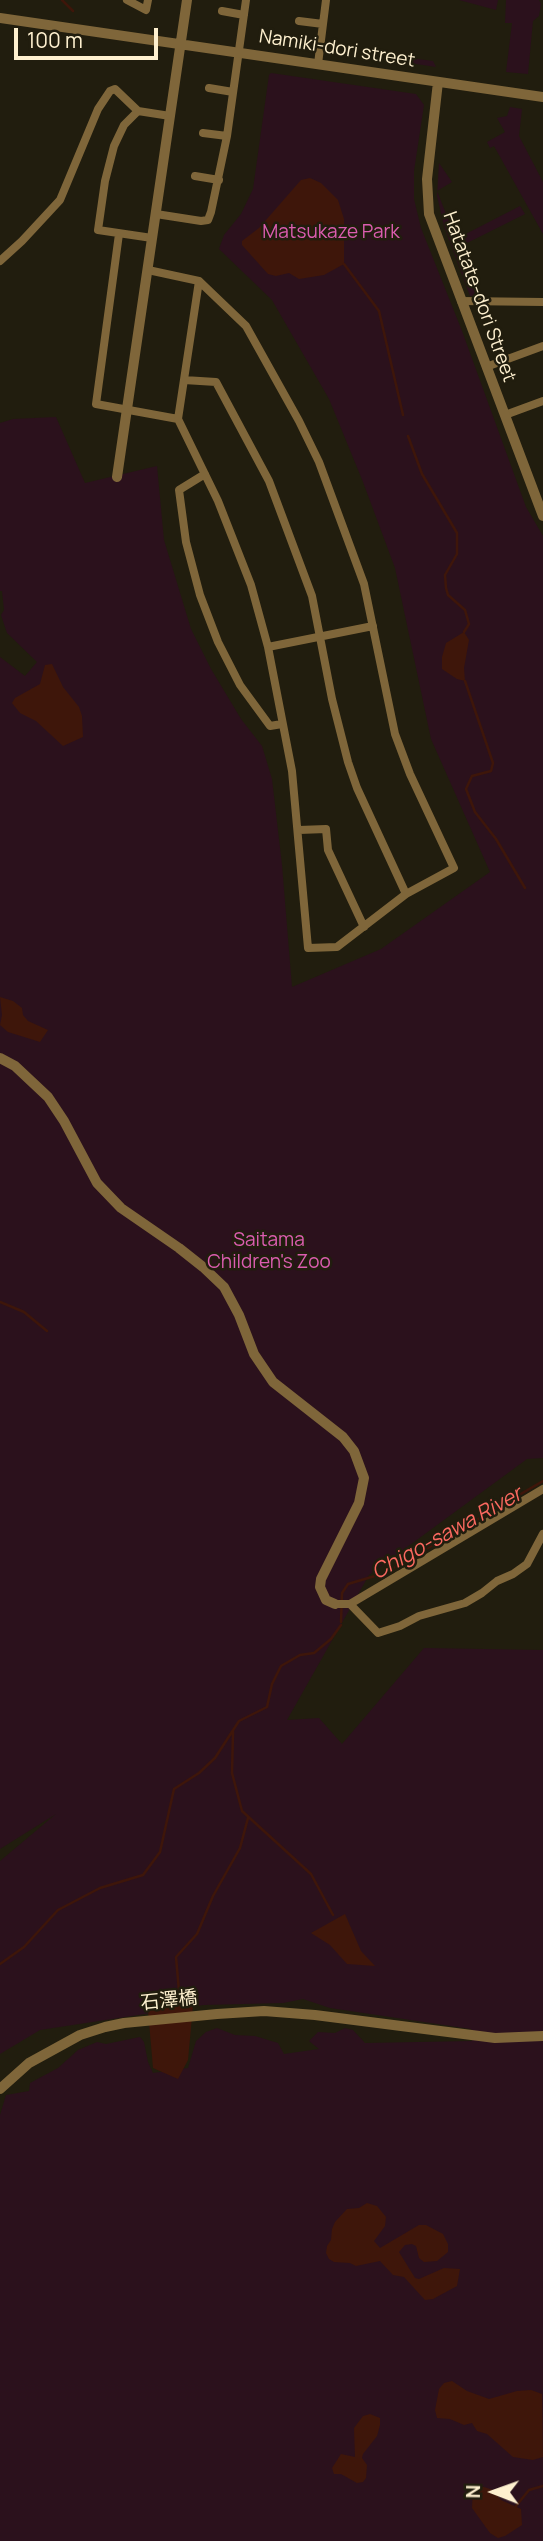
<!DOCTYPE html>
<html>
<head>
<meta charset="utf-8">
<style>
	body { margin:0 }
	#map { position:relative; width:543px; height:2541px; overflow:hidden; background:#211d0e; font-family:Manrope,sans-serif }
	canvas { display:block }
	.north { position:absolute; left:459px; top:2457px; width:70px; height:70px; -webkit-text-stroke:5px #211d0e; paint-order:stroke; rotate:271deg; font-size:19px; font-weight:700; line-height:28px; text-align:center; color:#fef0cf }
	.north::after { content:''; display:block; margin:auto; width:24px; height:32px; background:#fef0cf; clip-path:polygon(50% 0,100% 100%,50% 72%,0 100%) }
	.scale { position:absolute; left:14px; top:28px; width:144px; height:32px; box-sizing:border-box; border:4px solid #fef0cf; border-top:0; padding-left:9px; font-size:21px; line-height:24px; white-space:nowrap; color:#fef0cf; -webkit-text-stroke:5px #211d0e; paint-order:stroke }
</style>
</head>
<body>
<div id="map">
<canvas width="543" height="2541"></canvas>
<div class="north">N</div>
<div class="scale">100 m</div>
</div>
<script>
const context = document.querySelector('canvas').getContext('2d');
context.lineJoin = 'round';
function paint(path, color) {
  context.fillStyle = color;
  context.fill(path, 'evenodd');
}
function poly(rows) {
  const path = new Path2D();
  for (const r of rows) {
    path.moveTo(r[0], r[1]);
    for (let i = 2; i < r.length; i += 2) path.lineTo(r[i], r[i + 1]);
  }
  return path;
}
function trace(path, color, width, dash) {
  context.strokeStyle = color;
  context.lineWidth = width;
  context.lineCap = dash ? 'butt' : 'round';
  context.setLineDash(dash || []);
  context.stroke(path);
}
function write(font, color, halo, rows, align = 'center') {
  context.font = font + ' Manrope,"Noto Sans JP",sans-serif';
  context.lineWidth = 5;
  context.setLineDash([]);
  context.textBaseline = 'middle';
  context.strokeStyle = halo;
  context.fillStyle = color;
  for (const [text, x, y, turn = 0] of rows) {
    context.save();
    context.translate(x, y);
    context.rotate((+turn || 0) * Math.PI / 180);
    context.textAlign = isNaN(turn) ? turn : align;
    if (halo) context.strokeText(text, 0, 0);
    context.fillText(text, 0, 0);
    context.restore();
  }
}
paint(poly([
	[459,0,498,0,496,10],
	[506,0,539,0,541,4,539,16,533,21,528,74,506,72,512,23,505,23],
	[396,56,433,61,436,67,390,60],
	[271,73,416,94,424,105,414,171,414,199,421,228,462,331,526,507,543,536,543,1458,527,1459,369,1575,287,1720,319,1718,342,1744,424,1648,543,1650,543,2541,0,2541,0,2115,6,2095,29,2091,30,2083,58,2068,78,2050,97,2042,106,2044,140,2037,144,2042,148,2062,153,2073,188,2068,196,2041,206,2032,217,2028,235,2035,255,2036,278,2043,284,2054,319,2049,309,2041,318,2032,335,2033,345,2028,353,2030,365,2043,472,2041,471,2029,330,2008,303,1999,283,2003,204,2005,40,2030,0,2054,0,1861,56,1814,0,1849,0,657,25,676,37,662,7,633,1,615,4,610,2,591,0,591,0,423,13,419,56,417,85,483,157,466,164,540,191,629,211,669,241,719,262,746,272,779,282,865,292,987,381,949,490,872,431,739,395,568,363,482,329,399,272,300,219,249,224,235,241,214,253,189,269,75],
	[510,107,522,109,519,136,543,182,543,234,494,146,490,148,487,142,505,132,497,118,507,116],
	[439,163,452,182,437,191,456,239,520,206,525,214,461,246,479,296,470,296,444,226,437,196]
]), '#2b111c');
paint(poly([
	[310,178,321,183,338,200,344,219,344,264,324,275,299,279,289,273,276,276,268,274,242,245,242,241,259,228,301,180],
	[464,632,469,640,464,668,465,681,457,679,442,669,442,657,446,643],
	[52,664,63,687,79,707,82,716,83,737,63,746,36,721,20,713,12,703,15,698,40,684,45,665],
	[0,997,13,1001,22,1008,23,1015,28,1021,48,1030,40,1042,8,1032,0,1025,2,1015],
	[345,1914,361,1951,375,1966,347,1964,330,1945,311,1933],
	[194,1995,188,2060,178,2079,153,2068,147,1999],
	[367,2203,377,2206,386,2217,385,2226,374,2241,380,2248,419,2225,426,2225,443,2234,448,2244,448,2252,437,2261,424,2262,419,2258,416,2246,412,2244,405,2245,399,2252,415,2278,419,2279,444,2268,460,2269,457,2286,433,2299,425,2300,404,2277,393,2275,380,2261,356,2266,350,2263,334,2262,329,2259,326,2253,327,2246,331,2240,332,2229,335,2222,347,2209,359,2208],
	[452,2381,467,2391,489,2399,517,2391,531,2390,542,2394,543,2457,533,2460,513,2457,487,2434,477,2431,472,2423,464,2425,450,2419,437,2418,435,2410,439,2389,444,2383],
	[370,2414,380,2418,380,2425,377,2436,363,2454,362,2458,367,2465,366,2478,363,2482,357,2483,341,2474,334,2474,332,2468,341,2454,355,2457,354,2428,363,2416],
	[478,2485,493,2490,501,2500,521,2509,522,2525,505,2536,498,2538,490,2533,472,2508,473,2490]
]), '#3e160a');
trace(poly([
	[62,0,73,11],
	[344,264,379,311,403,415],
	[408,436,422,474,457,533,457,554,445,575,446,588,448,595,465,610,469,624,464,632],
	[465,681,493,763,491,771,472,776,466,789,475,812,496,839,525,888],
	[0,1302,24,1312,47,1331],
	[341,1622,342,1593,348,1584,385,1573,543,1481],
	[233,1732,232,1773,242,1811,311,1874,333,1915],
	[0,1964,24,1947,58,1910,100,1888,143,1875,160,1852,174,1789,199,1773,215,1758,239,1721,267,1707,272,1684,281,1666,300,1655,314,1653,331,1639,341,1625],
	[179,1991,176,1957,197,1934,213,1896,240,1848,248,1818],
	[516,2506,529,2490,543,2486]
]), '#3e160a', 2.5);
trace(poly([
	[127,0,146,10,148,0],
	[222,11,244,15],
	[299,21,323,24],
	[318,64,326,0],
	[209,88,233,92],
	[138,111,124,125,114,146,105,181,98,230,152,238],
	[203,133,227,136],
	[195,176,219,180],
	[156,214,201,221,208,220,211,212,227,136,246,0],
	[119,234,96,404,178,419,218,501,251,585,268,647,292,771,308,948,337,947,406,894,454,868,410,774,395,734,364,584,319,462,299,421,246,326,199,281,148,270],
	[0,261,22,241,60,200,98,109,110,91,115,89,138,111,170,116],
	[461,301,543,302],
	[486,367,543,346],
	[184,380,216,382,269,481,312,596,332,699,348,762,357,788,406,894],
	[505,415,543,401],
	[178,419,199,281],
	[205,474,179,490,186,542,200,595,218,642,240,685,270,726,282,724],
	[268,647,373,626],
	[299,830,326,829,328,850,364,927],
	[335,1604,350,1604,543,1489],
	[350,1604,378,1633,400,1626,419,1616,465,1603,482,1593,497,1581,513,1574,527,1564,543,1534]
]), '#7f663a', 8);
trace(poly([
	[0,18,543,97],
	[438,82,427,179,429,214,543,516],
	[117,477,187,0],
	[0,1058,15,1066,48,1097,64,1121,97,1183,121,1208,179,1248,203,1267,224,1287,239,1315,254,1354,273,1382,343,1437,354,1451,364,1478,359,1503,321,1579,320,1587,326,1600,335,1604],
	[0,2089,29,2063,80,2035,105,2027,124,2023,217,2014,264,2011,315,2015,495,2038,543,2036]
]), '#7f663a', 10);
write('19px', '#fef0cf', '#211d0e', [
	["Namiki-dori street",337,49,9],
	["Hatatate-dori Street",479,297,70],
	["石澤橋",169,2001,-6]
]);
write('19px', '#dc5db0', '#211d0e', [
	["Matsukaze Park",331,233],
	["Saitama",269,1241],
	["Children's Zoo",269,1263]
]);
write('italic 21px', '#fb6960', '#211d0e', [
	["Chigo-sawa River",447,1534,-29]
]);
</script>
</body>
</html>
